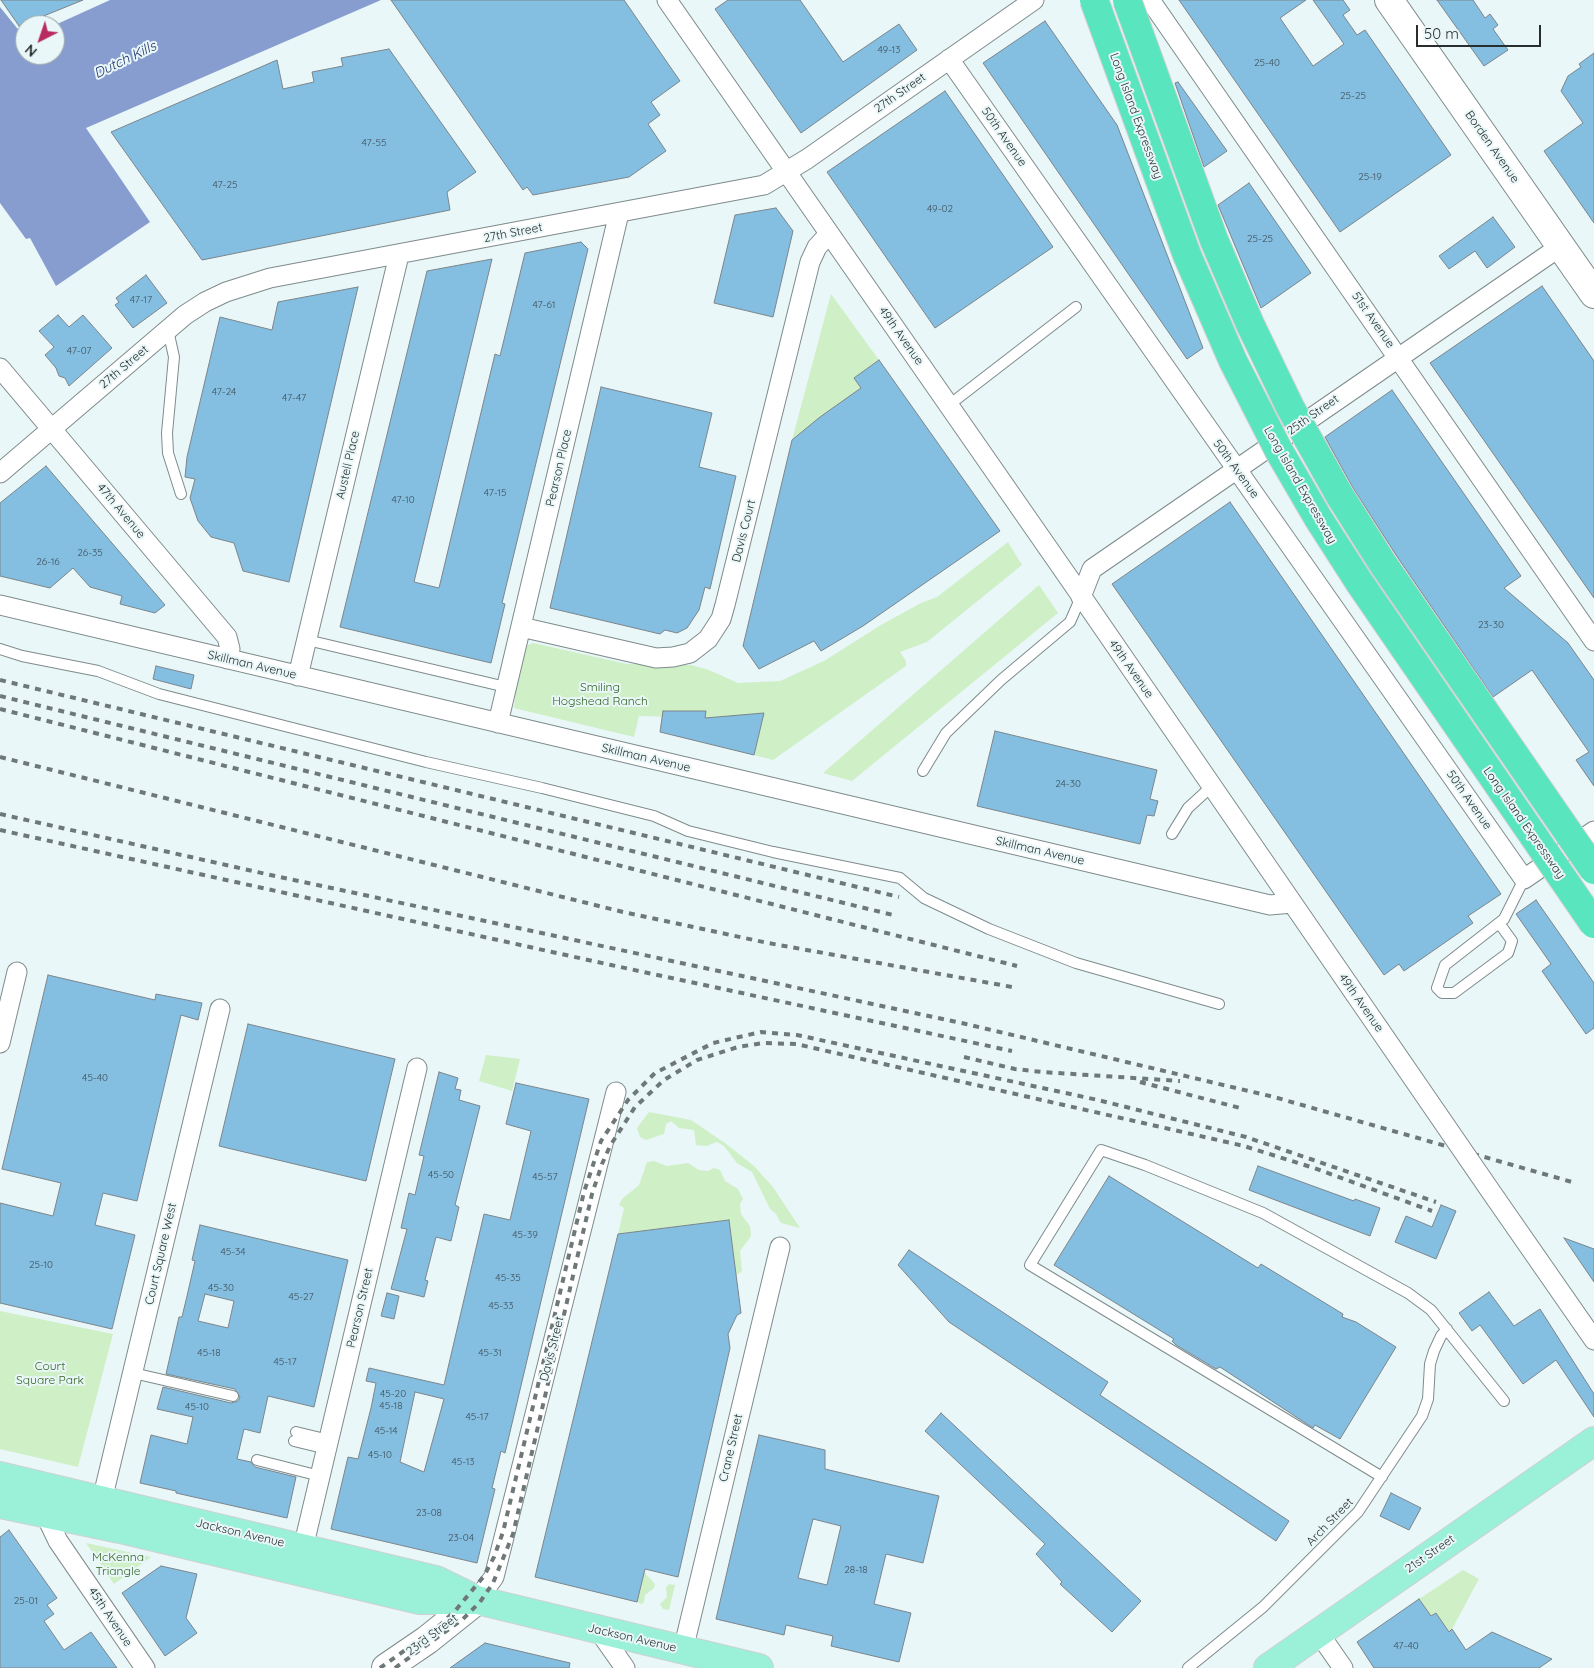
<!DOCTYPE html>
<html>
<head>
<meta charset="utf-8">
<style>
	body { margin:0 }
	#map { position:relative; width:1594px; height:1668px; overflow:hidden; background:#e9f7f8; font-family:Quicksand,sans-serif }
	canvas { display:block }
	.north { position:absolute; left:15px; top:15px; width:50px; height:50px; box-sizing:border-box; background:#e9f7f8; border:1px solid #9ca6a7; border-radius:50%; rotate:221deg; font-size:14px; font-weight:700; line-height:20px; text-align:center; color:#282d2d }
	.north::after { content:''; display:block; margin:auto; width:18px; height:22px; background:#b92b60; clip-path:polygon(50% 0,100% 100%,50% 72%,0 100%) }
	.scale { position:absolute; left:1416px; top:25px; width:125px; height:22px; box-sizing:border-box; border:2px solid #282d2d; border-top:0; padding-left:6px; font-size:15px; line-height:18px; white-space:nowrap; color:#282d2d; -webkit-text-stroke:4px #e9f7f8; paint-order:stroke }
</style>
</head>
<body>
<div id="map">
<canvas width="1594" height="1668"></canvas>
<div class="north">N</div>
<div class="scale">50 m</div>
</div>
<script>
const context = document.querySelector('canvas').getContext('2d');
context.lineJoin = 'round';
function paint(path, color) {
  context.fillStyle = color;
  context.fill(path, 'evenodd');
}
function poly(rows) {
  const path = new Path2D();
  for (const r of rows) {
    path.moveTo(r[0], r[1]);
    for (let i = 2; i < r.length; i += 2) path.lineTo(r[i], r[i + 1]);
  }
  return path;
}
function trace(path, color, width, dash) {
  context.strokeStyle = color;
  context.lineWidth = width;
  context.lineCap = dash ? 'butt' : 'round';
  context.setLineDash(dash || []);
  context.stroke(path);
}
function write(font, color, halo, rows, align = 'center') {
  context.font = font + ' Quicksand,sans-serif';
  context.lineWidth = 4;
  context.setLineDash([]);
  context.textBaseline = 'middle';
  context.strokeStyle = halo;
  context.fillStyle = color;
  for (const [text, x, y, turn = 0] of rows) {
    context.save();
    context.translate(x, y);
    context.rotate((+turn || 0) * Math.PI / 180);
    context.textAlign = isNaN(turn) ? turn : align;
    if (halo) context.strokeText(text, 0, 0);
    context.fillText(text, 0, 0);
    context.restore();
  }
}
paint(poly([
	[831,294,879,360,855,378,861,389,792,440],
	[1008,542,1022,565,927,642,900,652,906,661,906,666,773,760,754,755,764,713,720,718,639,716,634,737,514,708,519,663,526,646,533,643,627,664,691,665,709,670,738,683,780,681,824,661,881,625,921,603,937,597],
	[1039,585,1058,613,852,781,823,773],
	[486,1055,520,1059,512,1091,479,1081],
	[649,1112,691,1120,725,1143,754,1166,773,1187,800,1228,781,1223,776,1214,770,1209,752,1172,737,1163,724,1146,717,1142,706,1146,696,1145,694,1130,679,1128,671,1121,666,1124,664,1134,646,1140,640,1137,637,1128],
	[654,1161,667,1166,688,1163,699,1170,708,1171,714,1168,720,1170,725,1181,738,1189,743,1199,740,1204,741,1214,750,1226,751,1236,740,1251,742,1271,740,1273,736,1275,729,1220,618,1234,624,1208,619,1205,622,1199,639,1185,647,1162],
	[0,1311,113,1334,78,1467,0,1449],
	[86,1543,151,1557,114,1584],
	[1463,1570,1479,1579,1452,1629,1449,1632,1436,1613,1431,1616,1419,1599],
	[644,1572,655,1584,654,1588,645,1595,644,1602,642,1604,637,1602],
	[669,1584,675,1585,669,1610,663,1609,660,1604,667,1597,666,1588]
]), '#cfefc6');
paint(poly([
	[110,0,381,0,86,128,150,222,56,286,30,238,26,239,0,203,0,7,25,38,25,55,55,55,55,25]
]), '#889dcf');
const building = poly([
	[1,0,83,0,19,26,1,0],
	[391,0,624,0,680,81,651,102,660,115,648,124,666,151,629,177,533,195,527,187,523,190,391,0],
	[728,0,800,0,843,62,899,24,917,50,801,133,715,9,728,0],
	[1179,0,1306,0,1280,18,1313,66,1344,44,1313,0,1343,0,1350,10,1343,15,1357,35,1365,30,1451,155,1340,232,1179,0],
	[1437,0,1473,0,1485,18,1490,14,1498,25,1493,29,1508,50,1484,66,1437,0],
	[1045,21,1117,125,1203,348,1187,359,983,63,1045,21],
	[389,49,476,172,447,192,450,210,202,260,111,132,277,60,283,89,314,82,312,72,343,66,341,58,389,49],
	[1594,53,1594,223,1544,151,1583,123,1561,91,1568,76,1581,67,1579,64,1594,53],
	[1178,82,1227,151,1204,167,1175,83,1178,82],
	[945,91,1053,247,935,328,827,172,945,91],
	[1249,183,1311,273,1261,308,1218,205,1249,183],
	[776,208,793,231,773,317,714,303,735,215,776,208],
	[1493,217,1515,247,1487,268,1475,251,1449,269,1439,256,1493,217],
	[581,242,588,249,502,603,505,604,491,663,340,627,427,271,492,259,414,582,439,588,495,354,500,356,525,253,581,242],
	[146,275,167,303,133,328,115,305,119,302,116,298,146,275],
	[1542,286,1594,361,1594,598,1430,363,1542,286],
	[358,287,289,582,243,571,234,543,211,537,198,521,190,498,195,479,185,477,187,457,220,317,272,330,278,302,358,287],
	[58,315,69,327,83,315,112,348,69,386,65,378,59,376,56,368,45,355,54,347,39,331,58,315],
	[879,360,1000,531,863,626,821,651,814,641,759,669,743,646,792,440,820,417,861,388,854,378,879,360],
	[601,387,712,413,699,467,736,476,710,589,705,587,699,610,687,628,677,633,665,630,660,634,550,608,601,387],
	[1392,390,1521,576,1504,588,1568,643,1594,680,1594,786,1576,760,1589,752,1532,670,1493,697,1396,555,1353,488,1325,437,1392,390],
	[46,466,165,605,155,613,120,604,122,596,90,587,73,568,50,588,0,576,0,503,46,466],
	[1230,502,1501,894,1468,916,1473,923,1404,971,1399,964,1384,975,1112,584,1230,502],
	[156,666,194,675,191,689,153,679,156,666],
	[663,711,706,711,705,718,764,713,754,755,660,732,663,711],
	[995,731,1157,770,1150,799,1158,801,1154,816,1147,815,1140,844,977,806,995,731],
	[1536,900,1594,983,1594,1028,1586,1034,1542,971,1551,964,1516,914,1536,900],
	[48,975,155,1000,156,994,202,1003,198,1020,181,1015,137,1201,103,1193,95,1225,135,1235,112,1329,0,1303,0,1203,53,1216,61,1183,2,1169,48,975],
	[248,1024,395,1059,366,1181,219,1146,248,1024],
	[439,1072,458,1078,455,1089,461,1090,459,1100,480,1106,455,1205,459,1207,451,1241,436,1237,425,1280,428,1281,424,1297,391,1289,407,1229,401,1228,409,1193,415,1195,424,1156,419,1155,439,1072],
	[516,1083,589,1099,505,1453,501,1451,492,1488,495,1489,477,1563,331,1529,348,1457,358,1459,371,1408,376,1383,366,1381,369,1368,444,1385,484,1214,510,1220,531,1131,506,1124,516,1083],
	[415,1392,444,1399,424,1472,400,1462,415,1392],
	[1258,1166,1354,1201,1355,1199,1380,1208,1370,1236,1249,1190,1258,1166],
	[1109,1176,1258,1268,1261,1264,1343,1314,1342,1317,1356,1322,1396,1347,1340,1439,1315,1425,1313,1428,1220,1367,1216,1369,1176,1345,1172,1341,1174,1339,1054,1265,1109,1176],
	[1441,1205,1456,1211,1436,1259,1395,1242,1406,1216,1432,1227,1441,1205],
	[729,1220,741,1313,737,1315,728,1334,730,1348,678,1577,645,1569,637,1602,535,1577,618,1234,729,1220],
	[200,1225,348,1260,314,1407,268,1396,260,1433,244,1429,237,1459,251,1462,255,1467,296,1477,287,1518,176,1493,176,1491,140,1483,151,1435,187,1444,193,1417,157,1409,163,1387,231,1403,238,1401,240,1397,235,1389,166,1374,179,1317,182,1317,187,1296,195,1261,192,1260,200,1225],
	[205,1294,234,1301,228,1328,198,1321,205,1294],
	[1564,1238,1594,1249,1594,1282,1564,1238],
	[909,1250,1108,1382,1100,1395,1289,1521,1276,1541,949,1322,898,1265,909,1250],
	[1489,1292,1514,1326,1540,1309,1594,1394,1594,1417,1556,1360,1523,1384,1480,1325,1472,1331,1459,1313,1489,1292],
	[387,1293,399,1296,394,1319,381,1316,387,1293],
	[941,1413,1141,1601,1112,1632,1060,1584,1062,1582,1036,1554,1045,1544,925,1431,941,1413],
	[759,1435,825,1450,825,1469,939,1496,923,1563,886,1554,874,1604,911,1613,899,1662,831,1646,833,1636,786,1625,784,1635,716,1619,759,1435],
	[813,1519,841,1526,827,1585,798,1578,813,1519],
	[1391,1493,1421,1508,1409,1530,1380,1516,1391,1493],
	[9,1530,57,1598,47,1605,54,1614,44,1621,64,1650,91,1632,117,1668,0,1668,0,1537,9,1530],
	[161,1566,197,1574,186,1618,197,1633,165,1656,122,1593,161,1566],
	[1419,1599,1431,1616,1436,1613,1449,1632,1452,1629,1466,1650,1492,1632,1552,1659,1539,1668,1374,1668,1357,1642,1419,1599],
	[485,1643,570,1663,569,1668,450,1668,485,1643]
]);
paint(building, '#84bee1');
trace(building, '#7c858b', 1);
const lane = poly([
	[168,330,174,357,167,433,168,453,181,494],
	[949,405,1076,307],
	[307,640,506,687],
	[0,649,22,656,98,671,159,694,426,762,542,788,654,816,688,831,773,852,900,878,924,898,989,929,1076,963,1219,1004],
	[923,771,946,733,1001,680,1070,622,1081,597],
	[1172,834,1188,808,1212,786],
	[1499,923,1512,941,1508,953,1454,993,1442,993,1437,988,1445,965,1504,919,1524,879],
	[133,1373,233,1396],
	[296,1432,329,1440],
	[294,1441,327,1449],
	[257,1460,320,1476],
	[1382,1477,1030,1265,1101,1150,1145,1165,1263,1213,1408,1293,1431,1310,1504,1401],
	[1188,1668,1263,1607,1358,1512,1422,1416,1428,1399,1430,1364,1434,1351,1441,1336,1447,1329]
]);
const street = poly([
	[667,0,1073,584,1355,994],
	[1150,0,1594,641],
	[949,59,1524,879,1594,831],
	[0,368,227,637,230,649,227,659],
	[0,473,185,315,205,302,226,292,270,278,764,185,807,159,1034,0],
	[1081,597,1092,569,1561,246],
	[0,605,1270,905,1292,903],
	[521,627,656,658,673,657,690,653,708,639,721,619,725,605,810,262,817,247,829,234],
	[298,676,399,255],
	[498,723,619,213],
	[0,1043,17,972],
	[1496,1199,1594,1340],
	[102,1500,220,1009],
	[45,1514,58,1541,145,1668],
	[303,1548,417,1068],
	[477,1600,494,1577,616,1092],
	[599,1631,625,1668],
	[1318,1632,1343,1668],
	[683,1650,780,1247]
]);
const secondary = poly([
	[1389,0,1594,294],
	[386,1668,427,1640,477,1600]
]);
const primary = poly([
	[0,1476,436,1580,473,1598],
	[0,1504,120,1529,419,1600,477,1600,759,1668],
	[1268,1668,1594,1441]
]);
trace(lane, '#7f8b8c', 12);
trace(street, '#7f8b8c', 21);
trace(secondary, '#7f8b8c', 30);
trace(primary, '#d0d1d1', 30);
trace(lane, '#fff', 10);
trace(street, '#fff', 19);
trace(secondary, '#fff', 28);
trace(primary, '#9bf0d8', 28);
trace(poly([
	[0,680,899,897],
	[0,696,893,915],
	[0,709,1017,966],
	[0,757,623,912,768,943,1012,987],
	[0,814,266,874,966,1024,1274,1097,1572,1182],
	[0,830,611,965,1012,1051],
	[964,1057,1015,1069,1042,1072,1180,1081],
	[1140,1082,1244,1109],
	[380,1668,440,1625,455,1611,484,1576,494,1557,503,1532,584,1192,601,1141,628,1100,655,1073,713,1043,761,1032,797,1035,1098,1100,1246,1137,1436,1202],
	[395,1668,463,1619,480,1602,493,1583,513,1534,592,1194,602,1164,610,1146,635,1107,664,1080,697,1060,738,1047,763,1043,796,1044,1244,1146,1314,1168,1432,1211]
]), '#6f7878', 4, [6, 6]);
const streetBridge = poly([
	[1355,994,1496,1199]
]);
const highwayBridge = poly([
	[1094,0,1187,255,1233,361,1279,451,1318,518,1359,582,1594,924],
	[1127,0,1214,240,1250,324,1290,407,1340,496,1383,564,1594,870]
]);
trace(streetBridge, '#7f8b8c', 21, []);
trace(highwayBridge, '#d0d1d1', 30, []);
trace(streetBridge, '#fff', 19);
trace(highwayBridge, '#59e6be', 28);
write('10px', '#3f515a', null, [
	["49-13",889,50],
	["25-40",1267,63],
	["25-25",1353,96],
	["47-55",374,143],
	["25-19",1370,177],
	["47-25",225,185],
	["49-02",940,209],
	["25-25",1260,239],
	["47-17",141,300],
	["47-61",544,305],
	["47-07",79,351],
	["47-24",224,392],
	["47-47",294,398],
	["47-15",495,493],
	["47-10",403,500],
	["26-35",90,553],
	["26-16",48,562],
	["23-30",1491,625],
	["24-30",1068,784],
	["45-40",95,1078],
	["45-50",441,1175],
	["45-57",545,1177],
	["45-39",525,1235],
	["45-34",233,1252],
	["25-10",41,1265],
	["45-35",508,1278],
	["45-30",221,1288],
	["45-27",301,1297],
	["45-33",501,1306],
	["45-18",209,1353],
	["45-31",490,1353],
	["45-17",285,1362],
	["45-20",393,1394],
	["45-18",391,1406],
	["45-10",197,1407],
	["45-17",477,1417],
	["45-14",386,1431],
	["45-10",380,1455],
	["45-13",463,1462],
	["23-08",429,1513],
	["23-04",461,1538],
	["28-18",856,1570],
	["25-01",26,1601],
	["47-40",1406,1646]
]);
write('12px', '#282d2d', '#e9f7f8', [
	["27th Street",900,93,-35],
	["Long Island Expressway",1136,116,70],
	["50th Avenue",1004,137,55],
	["Borden Avenue",1492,147,55],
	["27th Street",513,233,-11],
	["51st Avenue",1373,320,55],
	["49th Avenue",901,336,55],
	["27th Street",124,367,-40],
	["25th Street",1313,415,-35],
	["Austell Place",348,465,-77],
	["Pearson Place",559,468,-77],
	["50th Avenue",1236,469,54],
	["Long Island Expressway",1300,485,60],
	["47th Avenue",121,511,50],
	["Davis Court",744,531,-76],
	["Skillman Avenue",252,665,13],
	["49th Avenue",1131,669,55],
	["Skillman Avenue",646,758,13],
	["50th Avenue",1469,800,55],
	["Long Island Expressway",1524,823,55],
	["Skillman Avenue",1040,851,13],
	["49th Avenue",1361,1003,55],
	["Court Square West",161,1254,-77],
	["Pearson Street",360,1308,-77],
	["Davis Street",552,1349,-76],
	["Crane Street",731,1448,-77],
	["Arch Street",1330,1522,-46],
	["Jackson Avenue",240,1533,13],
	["21st Street",1430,1554,-35],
	["45th Avenue",110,1617,56],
	["23rd Street",432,1635,-37],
	["Jackson Avenue",632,1638,13]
]);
write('12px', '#346525', '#e9f7f8', [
	["Smiling",600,687],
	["Hogshead Ranch",600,701],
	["Court",50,1366],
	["Square Park",50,1380],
	["McKenna",118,1557],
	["Triangle",118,1571]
]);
write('italic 14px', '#223572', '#e9f7f8', [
	["Dutch Kills",125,60,-26]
]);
</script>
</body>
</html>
